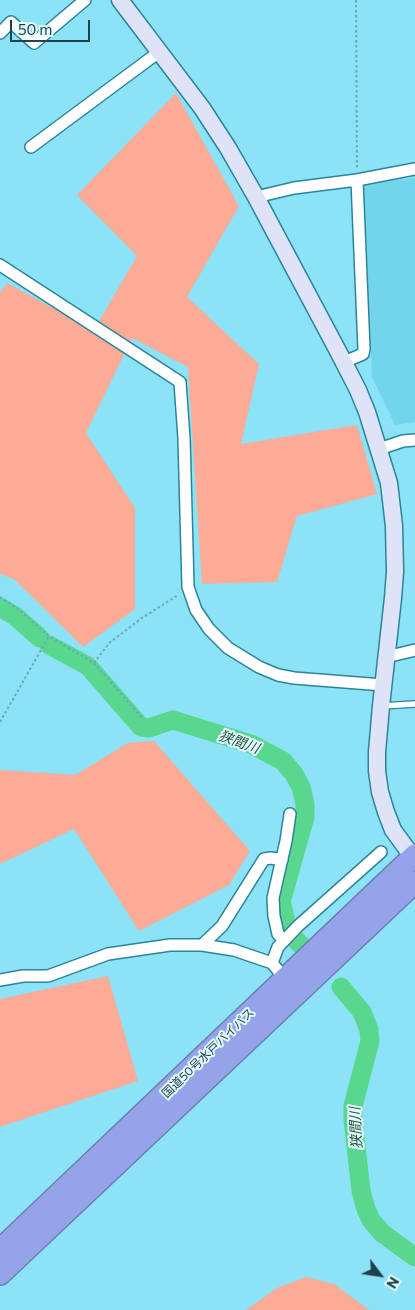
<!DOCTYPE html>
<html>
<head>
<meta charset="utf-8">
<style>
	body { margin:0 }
	#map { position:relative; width:415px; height:1310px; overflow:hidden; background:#8ce2f7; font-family:Commissioner,sans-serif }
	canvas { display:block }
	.north { position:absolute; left:355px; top:1250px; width:50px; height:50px; -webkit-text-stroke:4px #e1f9ff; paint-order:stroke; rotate:121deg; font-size:14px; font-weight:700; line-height:20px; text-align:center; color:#1f434b }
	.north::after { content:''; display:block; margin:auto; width:18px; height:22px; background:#1f434b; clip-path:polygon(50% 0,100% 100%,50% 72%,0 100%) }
	.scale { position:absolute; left:10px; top:20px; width:80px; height:22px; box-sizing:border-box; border:2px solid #1f434b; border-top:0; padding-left:6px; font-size:15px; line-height:18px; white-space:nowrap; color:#1f434b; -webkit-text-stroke:4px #e1f9ff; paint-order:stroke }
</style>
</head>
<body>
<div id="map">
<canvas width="415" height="1310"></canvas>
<div class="north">N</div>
<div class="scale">50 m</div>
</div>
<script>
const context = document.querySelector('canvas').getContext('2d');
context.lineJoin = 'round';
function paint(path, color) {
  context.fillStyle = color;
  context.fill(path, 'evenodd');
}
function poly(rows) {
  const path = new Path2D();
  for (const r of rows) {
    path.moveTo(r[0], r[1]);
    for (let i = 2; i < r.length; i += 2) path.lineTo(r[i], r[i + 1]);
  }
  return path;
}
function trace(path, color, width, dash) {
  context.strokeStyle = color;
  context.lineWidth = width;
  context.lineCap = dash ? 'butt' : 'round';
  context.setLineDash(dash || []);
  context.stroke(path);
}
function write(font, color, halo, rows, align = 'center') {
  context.font = font + ' Commissioner,"Noto Sans JP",sans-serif';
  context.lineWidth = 4;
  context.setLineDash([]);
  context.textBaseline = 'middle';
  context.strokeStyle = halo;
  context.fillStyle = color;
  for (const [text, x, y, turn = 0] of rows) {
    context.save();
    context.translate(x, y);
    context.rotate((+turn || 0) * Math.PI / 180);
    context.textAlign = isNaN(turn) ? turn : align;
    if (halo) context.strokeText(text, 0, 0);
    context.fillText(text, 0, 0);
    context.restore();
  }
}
paint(poly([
	[415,178,415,422,395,425,372,377,364,183]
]), '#73d5ec');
paint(poly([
	[176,93,239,206,187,297,259,364,241,444,357,425,377,494,297,516,277,582,202,584,188,367,132,338,86,433,135,508,135,609,83,647,14,579,0,574,0,293,7,283,94,330,137,256,77,195],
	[154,741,250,851,229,885,139,931,74,829,0,864,0,770,75,775,128,743],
	[108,976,138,1081,0,1127,0,999],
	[306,1277,334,1284,369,1310,246,1310,277,1288]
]), '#fcab97');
trace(poly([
	[0,607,15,616,40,638],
	[49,645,88,666,141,727,149,728,173,720,189,725,251,744,283,761,294,774,301,787,305,804,305,817,281,902,288,929],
	[293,937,302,946],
	[341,987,362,1012,369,1030,370,1041,353,1106,353,1119,361,1191,366,1209,371,1220,382,1233,415,1257]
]), '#59d78e', 19);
const lane = poly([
	[382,706,415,704]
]);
const street = poly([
	[0,33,11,22,34,43,85,0],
	[31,147,159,52],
	[256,197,294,188,357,180,415,169],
	[0,265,180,382,184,438,188,587,196,610,209,629,228,648,259,667,278,675,294,678,383,685],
	[344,362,363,354,364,349,357,180],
	[379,449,403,441,415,440],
	[386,657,415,650],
	[284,940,278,934,274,916,273,898,286,841,290,814],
	[202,945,222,926,264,859,271,858,282,860],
	[0,980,23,976,48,976,108,954,170,945,202,945,234,950,272,963],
	[286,980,272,963,278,947,298,926,381,852]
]);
const secondary = poly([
	[120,0,202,108,228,148,256,197,339,353,358,390,367,412,389,483,394,526,395,572,393,598,381,706,377,752,377,771,380,792,386,812,393,830,415,860]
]);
const highway = poly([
	[0,1250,415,855],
	[0,1274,415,882]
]);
trace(lane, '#2a8599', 8);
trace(street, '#2a8599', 14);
trace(secondary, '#2a8599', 19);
trace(highway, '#6c81b2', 24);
trace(poly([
	[356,0,357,170],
	[0,597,19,610,49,636,94,663,143,719],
	[94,663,109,643,142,618,178,595],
	[0,722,49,636]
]), '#6ab', 2, [2.5, 2.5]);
trace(lane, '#fff', 5.5);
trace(street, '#fff', 11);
trace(secondary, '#dfe3f8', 16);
trace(highway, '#95a3e9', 21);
write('12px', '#1f434b', '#e1f9ff', [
	["国道50号水戸バイパス",208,1053,-44]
]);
write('italic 14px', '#205235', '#e1f9ff', [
	["狭間川",239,742,20],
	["狭間川",356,1128,-93]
]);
</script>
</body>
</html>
